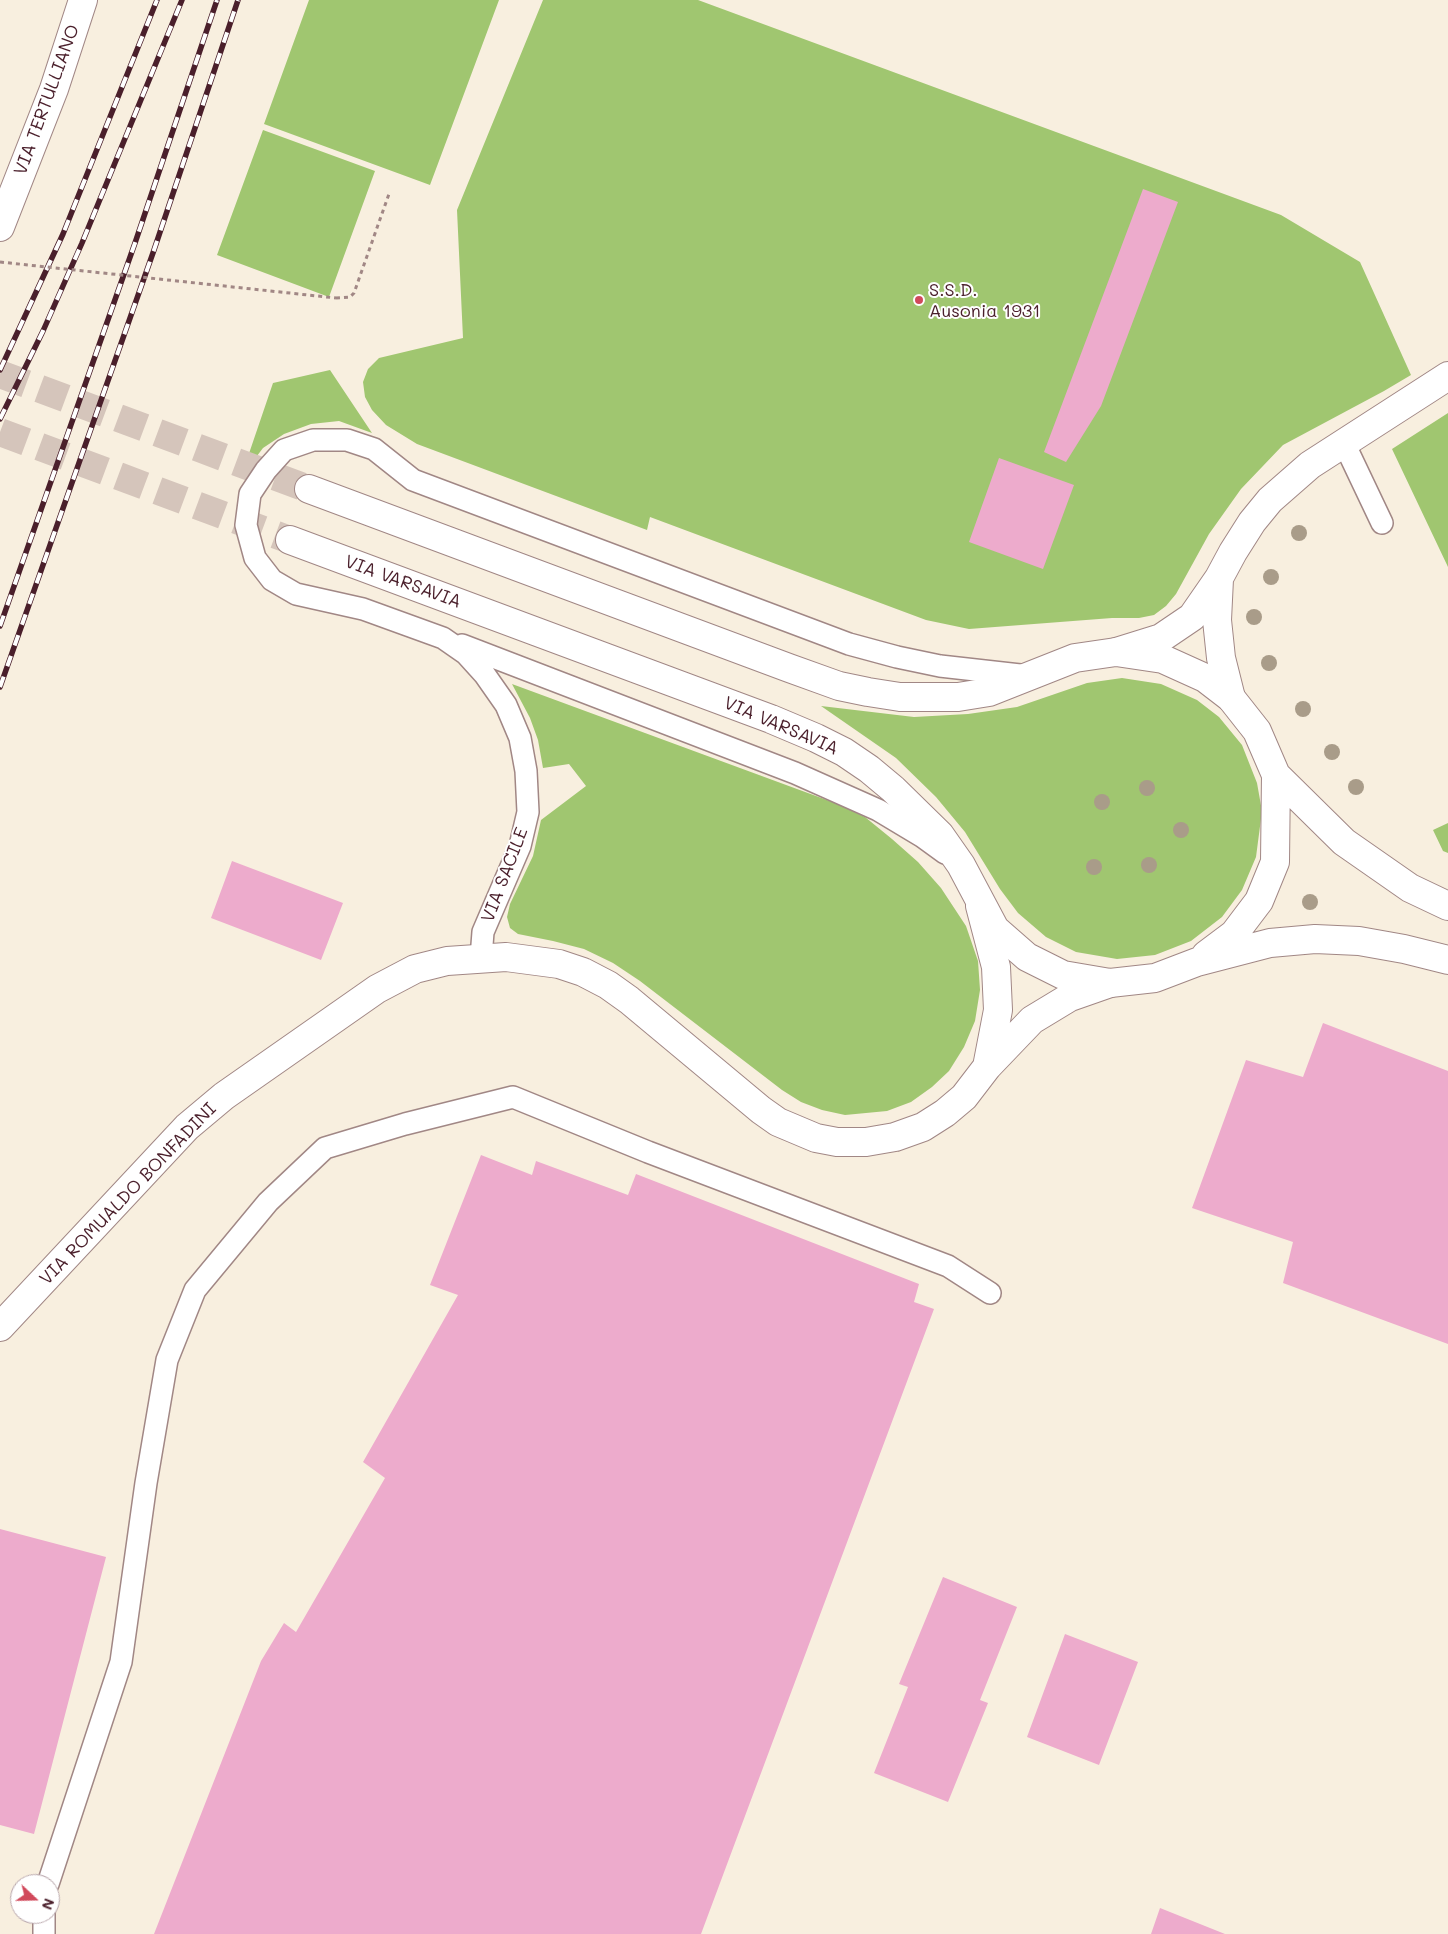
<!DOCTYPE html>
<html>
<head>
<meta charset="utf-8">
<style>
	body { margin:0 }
	#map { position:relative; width:1448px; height:1934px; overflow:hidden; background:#f8efdf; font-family:Mali,sans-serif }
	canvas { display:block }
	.north { position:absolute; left:10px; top:1874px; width:50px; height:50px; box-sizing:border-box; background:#fff; border:1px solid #b7a5aa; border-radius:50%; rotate:111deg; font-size:14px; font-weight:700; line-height:20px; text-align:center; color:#4a1f2b }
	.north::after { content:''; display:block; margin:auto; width:18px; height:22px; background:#d1495b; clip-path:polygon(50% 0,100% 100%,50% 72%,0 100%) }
</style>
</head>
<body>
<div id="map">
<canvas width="1448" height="1934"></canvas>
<div class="north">N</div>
</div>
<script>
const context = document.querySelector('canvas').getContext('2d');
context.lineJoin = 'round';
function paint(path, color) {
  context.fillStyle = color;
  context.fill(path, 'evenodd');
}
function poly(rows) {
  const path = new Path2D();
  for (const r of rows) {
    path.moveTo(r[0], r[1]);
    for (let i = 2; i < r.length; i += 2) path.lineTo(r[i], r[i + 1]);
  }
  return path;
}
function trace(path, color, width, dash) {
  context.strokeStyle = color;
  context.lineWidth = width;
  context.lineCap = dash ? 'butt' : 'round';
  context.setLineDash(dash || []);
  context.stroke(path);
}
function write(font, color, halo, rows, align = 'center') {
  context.font = font + ' Mali,sans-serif';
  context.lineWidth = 4;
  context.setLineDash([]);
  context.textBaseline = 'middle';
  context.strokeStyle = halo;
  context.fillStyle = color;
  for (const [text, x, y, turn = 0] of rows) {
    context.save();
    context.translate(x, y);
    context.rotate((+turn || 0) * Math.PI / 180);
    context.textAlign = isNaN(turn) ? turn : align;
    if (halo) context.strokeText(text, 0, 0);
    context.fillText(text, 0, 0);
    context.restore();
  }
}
paint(poly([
	[309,0,499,0,430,185,264,124],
	[543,0,698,0,1281,215,1360,262,1411,375,1384,391,1283,445,1241,489,1209,534,1176,594,1166,606,1154,615,1139,618,1112,618,969,629,926,620,650,517,647,530,417,444,386,425,372,410,365,397,363,382,368,369,379,358,463,338,457,210],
	[263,130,375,171,329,297,217,255],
	[330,370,372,433,339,421,311,424,284,434,263,448,241,477,273,383],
	[1448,413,1448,567,1392,449],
	[1122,678,1161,684,1197,700,1219,717,1242,745,1257,783,1262,811,1256,857,1242,890,1222,917,1191,941,1155,955,1117,959,1076,952,1046,937,1018,913,1000,889,965,832,936,797,896,758,821,706,914,717,968,714,1017,707,1087,683],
	[512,684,835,803,865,817,892,839,918,862,941,888,966,926,978,961,980,990,975,1021,964,1047,949,1071,932,1087,911,1102,887,1111,845,1115,822,1110,801,1102,782,1090,640,981,613,963,584,949,553,941,518,934,510,928,507,917,510,904,533,856,541,820,586,786,569,764,543,768,538,740,530,718],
	[1448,823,1448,853,1443,851,1433,830]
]), '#a0c670');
paint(poly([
	[1143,189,1178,202,1101,406,1066,462,1044,452],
	[999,458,1074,485,1043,569,969,542],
	[232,861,343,903,321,960,211,918],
	[1323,1023,1448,1071,1448,1344,1283,1283,1293,1242,1192,1208,1246,1060,1303,1077],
	[481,1155,532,1175,536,1161,628,1195,636,1174,919,1284,914,1302,934,1309,701,1934,154,1934,261,1661,284,1623,296,1632,385,1478,363,1462,458,1295,430,1285],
	[0,1529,106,1557,34,1834,0,1825],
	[943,1577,1017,1607,980,1700,988,1703,948,1802,874,1773,908,1687,899,1684],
	[1065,1634,1138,1662,1099,1765,1027,1737],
	[1160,1908,1225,1934,1151,1934]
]), '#edabcc');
trace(poly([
	[0,374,309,489],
	[0,432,290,540]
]), '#d5c5bb', 28, [28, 14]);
const service = poly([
	[1344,443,1382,523],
	[462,645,795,773,878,810,923,837,945,853],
	[481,958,483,932,520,846,528,812,526,771,520,738,506,705,485,675,466,654,443,638,363,609,296,594,272,580,255,558,246,525,250,494,266,470,284,450,313,440,347,440,374,449,413,480,849,644,897,657,940,666,1029,676],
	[48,1884,121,1662,146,1483,167,1360,195,1290,268,1202,325,1148,405,1124,513,1097,648,1152,948,1266,990,1293],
	[44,1934,44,1914]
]);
const minor = poly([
	[0,227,54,89,83,0],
	[1219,579,1217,620,1221,658,1231,698],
	[1116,652,1161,638,1192,617,1219,578,1233,552,1252,522,1270,500,1310,465,1448,376],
	[980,906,996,967,998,1010,987,1067],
	[0,1327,187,1127,224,1096,377,989,415,969,447,961,506,957,559,964,583,972,608,985,629,1000,761,1110,778,1122,816,1138,837,1142,866,1142,895,1137,923,1127,945,1113,964,1097,987,1067,1032,1020,1070,997,1110,983]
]);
const tertiary = poly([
	[309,489,789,668,839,686,868,692,900,697,958,697,989,692,1075,658,1116,652,1163,659,1205,678,1231,698,1257,731,1276,775,1344,842,1410,888,1448,906],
	[290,540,771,719,816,738,844,752,869,769,893,789,940,835,961,865,995,929,1027,957,1063,975,1110,983,1155,978,1197,962,1270,943,1315,939,1359,941,1404,949,1448,960],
	[1206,955,1234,934,1259,901,1275,862,1276,775]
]);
trace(service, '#a18785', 24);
trace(minor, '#a18785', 30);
trace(tertiary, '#a18785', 30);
trace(poly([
	[336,298,350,297,354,293,390,191]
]), '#a18785', 3, [4, 4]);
trace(service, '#fff', 21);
trace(minor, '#fff', 28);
trace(tertiary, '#fff', 28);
const rail = poly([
	[0,370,63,234,157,0],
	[0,419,43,331,82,243,182,0],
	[0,626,135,243,217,0],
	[0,687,154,250,238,0]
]);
trace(rail, '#4a1f2b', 5.5);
trace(rail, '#fff', 4, [11]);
trace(poly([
	[0,262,336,298]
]), '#a18785', 3, [4, 4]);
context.fillStyle = '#a99c89';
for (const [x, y] of [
	[1299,533],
	[1271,577],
	[1254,617],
	[1269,663],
	[1303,709],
	[1332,752],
	[1356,787],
	[1147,788],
	[1102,802],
	[1181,830],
	[1149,865],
	[1094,867],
	[1310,902]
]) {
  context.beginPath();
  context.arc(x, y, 8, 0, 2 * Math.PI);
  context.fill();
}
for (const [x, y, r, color] of [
	[919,300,5,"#d1495b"]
]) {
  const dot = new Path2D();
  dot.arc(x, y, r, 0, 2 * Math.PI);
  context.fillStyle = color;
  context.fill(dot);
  trace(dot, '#fff', 2);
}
write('18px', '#4a1f2b', '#fff', [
	["VIA TERTULLIANO",47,100,-70],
	["VIA VARSAVIA",403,582,20],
	["VIA VARSAVIA",781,726,23],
	["VIA SACILE",505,875,-69],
	["VIA ROMUALDO BONFADINI",128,1194,-46]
]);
write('18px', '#4a1f2b', '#fff', [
	["S.S.D.",929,290],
	["Ausonia 1931",929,311]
], 'left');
</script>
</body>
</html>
